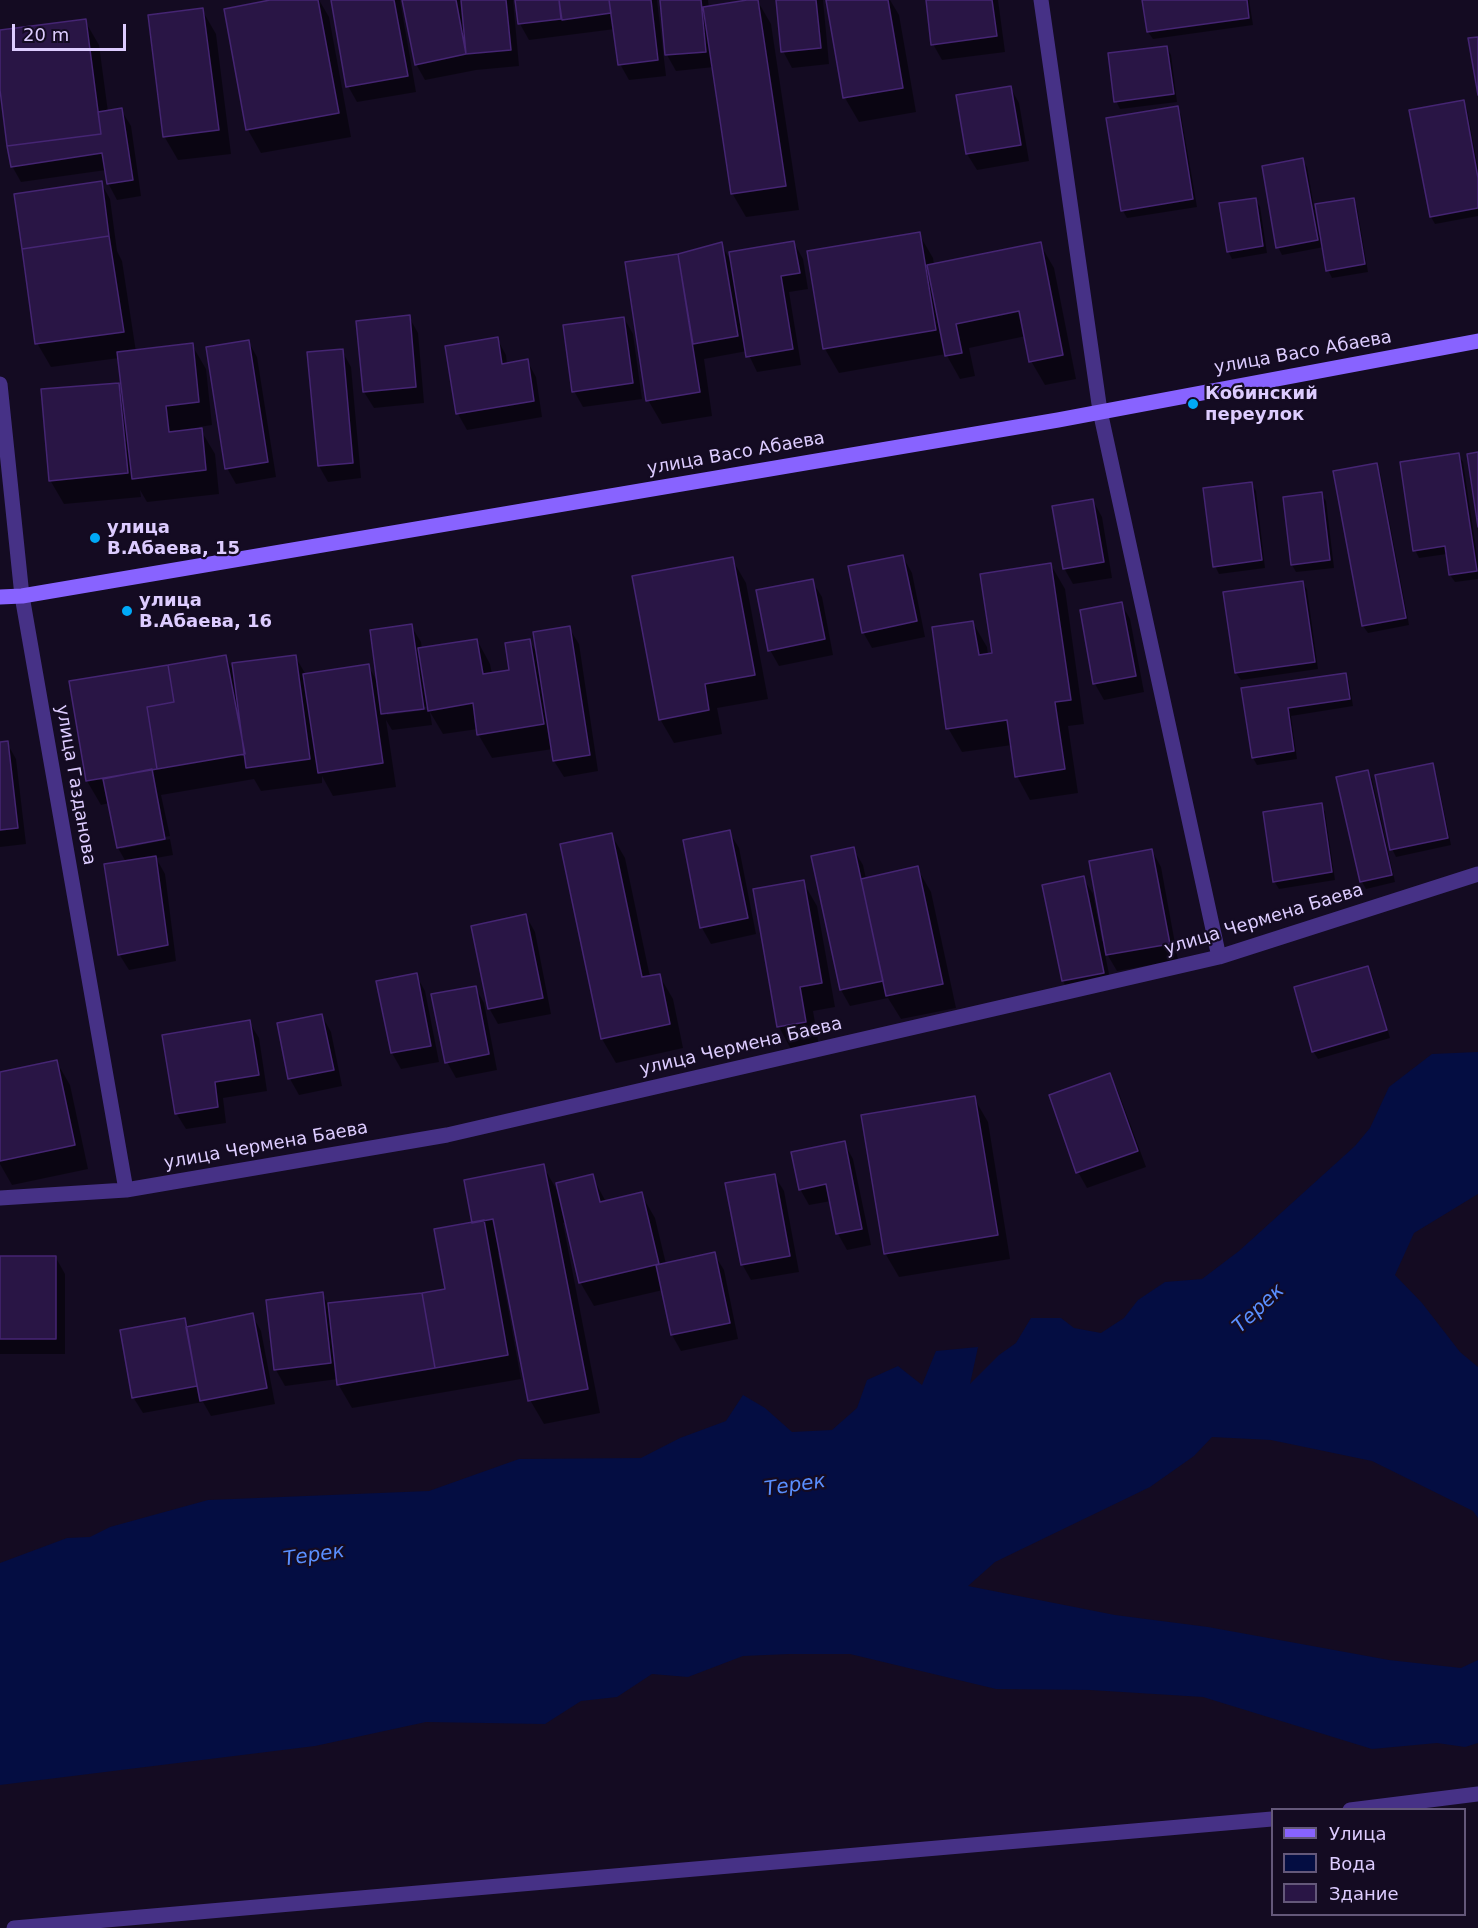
<!DOCTYPE html>
<html>
<head>
<meta charset="utf-8">
<style>
	body { margin:0 }
	#map { position:relative; width:1478px; height:1928px; overflow:hidden; background:#140b22; font-family:"DejaVu Sans",sans-serif }
	canvas { display:block }
	.legend { position:absolute; left:1271px; top:1808px; width:195px; height:108px; box-sizing:border-box; background:#140b22; border:2px solid #64587a; margin:0; padding:8px 10px; list-style:none; font-size:18px; color:#dcf }
	.legend li { display:flex; align-items:center; gap:12px; height:30px }
	.legend b { width:30px; border:2px solid #64587a }
	.scale { position:absolute; left:12px; top:24px; width:114px; height:27px; box-sizing:border-box; border:3px solid #dcf; border-top:0; padding-left:8px; font-size:18px; line-height:21px; white-space:nowrap; color:#dcf; -webkit-text-stroke:4px #140b22; paint-order:stroke }
</style>
</head>
<body>
<div id="map">
<canvas width="1478" height="1928"></canvas>
<ul class="legend">
<li><b style="height:8px;background:#8863ff"></b>Улица</li>
<li><b style="height:16px;background:#040d42"></b>Вода</li>
<li><b style="height:16px;background:#291545"></b>Здание</li>
</ul>
<div class="scale">20 m</div>
</div>
<script>
const context = document.querySelector('canvas').getContext('2d');
context.lineJoin = 'round';
function paint(path, color) {
  context.fillStyle = color;
  context.fill(path, 'evenodd');
}
function poly(rows) {
  const path = new Path2D();
  for (const r of rows) {
    path.moveTo(r[0], r[1]);
    for (let i = 2; i < r.length; i += 2) path.lineTo(r[i], r[i + 1]);
  }
  return path;
}
function trace(path, color, width, dash) {
  context.strokeStyle = color;
  context.lineWidth = width;
  context.lineCap = dash ? 'butt' : 'round';
  context.setLineDash(dash || []);
  context.stroke(path);
}
function write(font, color, halo, rows, align = 'center') {
  context.font = font + ' "DejaVu Sans",sans-serif';
  context.lineWidth = 4.5;
  context.setLineDash([]);
  context.textBaseline = 'middle';
  context.strokeStyle = halo;
  context.fillStyle = color;
  for (const [text, x, y, turn = 0] of rows) {
    context.save();
    context.translate(x, y);
    context.rotate((+turn || 0) * Math.PI / 180);
    context.textAlign = isNaN(turn) ? turn : align;
    if (halo) context.strokeText(text, 0, 0);
    context.fillText(text, 0, 0);
    context.restore();
  }
}
paint(poly([
	[1478,1052,1478,1194,1414,1233,1395,1275,1422,1303,1460,1352,1478,1367,1478,1518,1473,1511,1372,1461,1271,1440,1212,1437,1194,1456,1150,1487,995,1562,968,1586,1115,1615,1208,1627,1389,1660,1461,1668,1478,1660,1478,1743,1465,1747,1437,1743,1372,1749,1203,1697,1090,1690,996,1689,850,1654,789,1654,743,1656,688,1677,652,1674,617,1697,581,1701,545,1724,426,1722,315,1746,0,1785,0,1563,67,1538,90,1537,110,1527,208,1500,429,1491,519,1459,641,1458,680,1438,726,1421,743,1395,765,1408,792,1432,832,1430,857,1408,867,1380,898,1366,922,1385,936,1351,978,1347,970,1384,999,1355,1016,1343,1031,1318,1061,1318,1074,1328,1101,1333,1124,1318,1138,1300,1165,1282,1202,1279,1239,1251,1355,1146,1370,1128,1389,1087,1432,1054]
]), '#040d42');
paint(poly([
	[278,0,319,0,329,17,351,137,261,153,248,130],
	[333,0,400,0,416,92,357,102,348,86],
	[404,0,513,0,519,66,476,70,425,80,416,64],
	[517,0,657,0,666,76,629,80,620,64,615,29,529,40,520,24],
	[662,0,708,0,709,8,757,0,771,24,799,210,746,217,732,193,714,67,676,71,667,55],
	[777,0,823,0,829,64,792,68,783,51],
	[828,0,890,0,899,15,916,112,859,122,845,98],
	[927,0,998,0,1005,52,942,60,933,44],
	[1144,0,1249,0,1253,25,1153,39,1148,32],
	[202,10,216,34,231,154,178,160,164,136],
	[85,21,99,45,108,112,121,110,131,126,141,196,117,200,108,183,106,170,21,182,12,166,0,78,0,32],
	[1167,47,1171,55,1177,102,1120,109,1116,101],
	[1010,87,1019,103,1029,161,977,170,967,154],
	[1463,101,1467,109,1478,168,1478,216,1435,224,1431,217],
	[1177,108,1181,115,1197,207,1127,218,1123,211],
	[1302,160,1307,167,1319,235,1322,235,1353,199,1357,207,1368,272,1332,278,1328,270,1324,247,1282,255,1278,247],
	[101,183,110,199,117,251,122,261,136,352,192,345,206,369,212,425,199,427,215,454,219,494,147,502,140,490,141,497,64,504,50,480,118,385,123,393,119,358,51,367,37,343],
	[1255,199,1260,207,1267,253,1232,259,1228,251],
	[919,234,933,258,934,265,1040,244,1054,268,1076,379,1045,385,1031,361,1026,336,969,348,975,376,960,379,946,354,839,373,825,349],
	[794,243,803,259,808,289,789,292,801,365,757,372,747,351,704,359,712,416,662,424,648,400,627,263,679,255,721,244,732,263],
	[409,317,418,333,424,403,374,408,364,392,358,322],
	[624,318,633,334,642,399,583,407,574,391],
	[497,339,506,355,507,364,527,361,536,377,542,417,467,430,458,414],
	[248,341,257,357,276,477,236,484,227,468],
	[342,351,351,367,361,478,328,482,319,466,308,354],
	[1458,455,1463,462,1478,562,1478,579,1455,582,1450,575,1447,554,1419,558,1415,550],
	[1376,465,1380,472,1409,625,1368,633,1363,626],
	[1251,483,1256,491,1265,568,1219,574,1215,566],
	[1321,494,1326,501,1334,568,1296,572,1292,565],
	[1093,501,1102,517,1112,578,1073,584,1064,568],
	[903,557,912,573,925,637,872,648,863,632],
	[732,559,746,583,768,699,717,708,722,734,674,743,660,719],
	[1051,565,1065,589,1084,724,1068,726,1078,793,1030,800,1017,776,1012,745,962,752,948,728,973,623,987,647,988,655,994,654],
	[812,581,822,597,833,655,779,666,770,650],
	[1303,582,1307,590,1318,669,1241,680,1236,673],
	[1121,603,1130,619,1144,692,1104,700,1095,684,1081,611],
	[411,626,421,642,422,649,477,640,490,664,492,674,511,671,529,640,538,655,569,628,579,644,598,771,564,777,554,761,553,749,492,758,478,734,478,729,443,734,430,712,432,725,392,730,386,720,396,787,333,796,322,776,322,783,261,791,254,779,161,795,170,836,121,846,121,849,170,839,173,855,156,858,165,874,176,961,129,970,119,954,126,862,118,848,109,803,101,805,87,781,71,683,225,656,235,673,295,656,306,675,368,666,379,684],
	[431,706,432,709,387,715,387,712],
	[1345,674,1349,682,1353,706,1291,716,1297,759,1257,765,1253,758,1243,689],
	[7,743,16,759,26,844,0,847,0,744],
	[1432,765,1436,773,1451,845,1396,857,1392,849],
	[1367,771,1372,779,1395,882,1366,889,1362,882,1338,778],
	[1321,805,1325,812,1335,880,1279,889,1274,881],
	[729,832,739,848,756,934,711,944,702,928],
	[611,834,625,858,650,977,659,975,673,999,683,1048,616,1063,602,1039],
	[853,849,863,865,866,879,917,868,931,892,956,1008,901,1019,888,998,850,1006,841,990],
	[1152,851,1161,867,1178,960,1117,971,1104,949,1112,989,1072,997,1063,981,1083,878,1093,894,1102,941,1105,941],
	[803,882,817,906,835,1007,813,1011,819,1046,792,1051,779,1027],
	[526,916,535,932,551,1014,498,1024,489,1008],
	[1368,967,1372,975,1390,1038,1318,1059,1313,1051],
	[416,975,425,991,439,1062,401,1069,392,1053],
	[475,987,484,1003,497,1070,456,1078,447,1062],
	[322,1016,331,1032,342,1086,299,1095,290,1079],
	[249,1022,259,1038,267,1091,223,1098,226,1123,186,1129,176,1113],
	[56,1061,70,1085,88,1169,12,1185,0,1164,0,1073],
	[1109,1075,1118,1091,1146,1167,1087,1188,1078,1172],
	[974,1098,988,1122,1010,1259,899,1277,885,1253],
	[844,1143,853,1159,871,1245,847,1250,838,1234,831,1201,809,1205,800,1189],
	[543,1166,558,1192,592,1176,606,1202,641,1194,655,1218,666,1264,714,1254,724,1270,738,1339,681,1351,672,1335,663,1290,594,1306,580,1282,566,1222,563,1223,600,1413,544,1424,530,1400,501,1252,498,1253,521,1379,352,1408,338,1384,338,1379,285,1386,276,1370,268,1301,322,1294,328,1304,446,1290,474,1223],
	[774,1175,784,1191,799,1272,751,1280,742,1264],
	[0,1257,56,1258,65,1274,65,1354,0,1354],
	[252,1315,261,1331,275,1404,211,1416,203,1402,143,1413,133,1397,184,1319,189,1328]
]), '#0007');
const building = poly([
	[270,0,318,0,339,113,246,130,224,9,270,0],
	[331,0,394,0,408,76,346,87,331,0],
	[402,0,456,0,466,54,415,65,402,0],
	[461,0,506,0,511,50,466,54,461,0],
	[515,0,559,0,561,19,518,24,515,0],
	[559,0,609,0,611,13,562,20,559,0],
	[609,0,651,0,658,60,618,65,609,0],
	[660,0,701,0,706,52,665,55,660,0],
	[747,0,758,0,786,186,731,194,703,7,747,0],
	[776,0,816,0,821,48,781,52,776,0],
	[826,0,888,0,903,88,843,98,826,0],
	[926,0,992,0,997,36,931,45,926,0],
	[1142,0,1247,0,1249,18,1147,32,1142,0],
	[203,8,219,130,163,137,148,15,203,8],
	[86,19,101,134,7,146,0,90,0,30,86,19],
	[1478,37,1478,95,1468,38,1478,37],
	[1167,46,1174,94,1114,102,1108,53,1167,46],
	[1011,86,1021,145,966,154,956,95,1011,86],
	[1464,100,1478,178,1478,208,1430,217,1409,110,1464,100],
	[1178,106,1193,199,1121,211,1106,118,1178,106],
	[122,108,133,180,107,184,102,153,11,167,7,146,101,134,98,112,122,108],
	[1303,158,1318,240,1276,248,1262,166,1303,158],
	[102,181,109,236,22,249,14,194,102,181],
	[1256,198,1263,246,1227,252,1219,203,1256,198],
	[1354,198,1365,264,1326,271,1315,204,1354,198],
	[920,232,936,330,823,349,807,251,920,232],
	[109,236,124,332,35,344,22,249,109,236],
	[794,241,800,273,781,276,793,349,746,357,729,252,794,241],
	[722,242,738,336,693,344,678,254,722,242],
	[1041,242,1063,355,1029,362,1019,311,956,324,962,353,945,356,927,265,1041,242],
	[678,254,700,392,646,401,625,262,678,254],
	[410,315,416,387,363,392,356,321,410,315],
	[624,317,633,383,572,392,563,325,624,317],
	[498,337,502,364,528,359,534,401,456,414,445,346,498,337],
	[249,340,268,462,225,469,206,347,249,340],
	[193,343,199,402,166,406,169,432,202,428,206,470,132,479,117,352,193,343],
	[343,349,353,463,318,466,307,352,343,349],
	[119,383,128,473,49,481,41,389,119,383],
	[1478,452,1478,527,1467,454,1478,452],
	[1459,453,1477,571,1449,575,1445,546,1413,551,1400,462,1459,453],
	[1377,463,1406,618,1362,626,1333,471,1377,463],
	[1252,482,1262,560,1213,567,1203,488,1252,482],
	[1322,492,1330,560,1291,565,1283,497,1322,492],
	[1093,499,1104,562,1063,569,1052,506,1093,499],
	[903,555,917,621,862,633,848,566,903,555],
	[733,557,755,675,705,684,709,710,659,720,632,576,733,557],
	[1051,563,1071,700,1055,702,1065,769,1015,777,1007,720,946,729,932,627,973,621,979,655,992,653,980,574,1051,563],
	[813,579,825,639,768,651,756,590,813,579],
	[1303,581,1315,662,1235,673,1223,592,1303,581],
	[1122,602,1136,676,1093,684,1080,610,1122,602],
	[412,624,424,709,381,714,370,630,412,624],
	[570,626,590,755,553,761,533,632,570,626],
	[477,639,483,674,509,670,505,643,530,639,544,724,477,735,473,703,428,711,418,648,477,639],
	[226,655,245,754,157,769,147,707,174,702,168,665,226,655],
	[296,655,310,759,246,768,232,663,296,655],
	[369,664,383,763,318,773,303,674,369,664],
	[168,665,174,702,147,707,157,769,86,781,69,681,168,665],
	[1346,673,1350,699,1288,708,1294,751,1252,758,1241,688,1346,673],
	[8,741,18,828,0,830,0,742,8,741],
	[1433,763,1448,838,1390,850,1375,775,1433,763],
	[152,769,165,839,117,848,103,779,152,769],
	[1368,770,1392,875,1360,882,1336,777,1368,770],
	[1322,803,1332,872,1273,882,1263,812,1322,803],
	[730,830,748,918,700,928,683,840,730,830],
	[612,833,642,977,660,974,670,1024,601,1039,560,844,612,833],
	[854,847,883,981,840,990,811,856,854,847],
	[1152,849,1170,944,1106,955,1089,861,1152,849],
	[156,856,168,945,118,955,104,864,156,856],
	[918,866,943,984,886,996,861,879,918,866],
	[1084,876,1104,973,1062,981,1042,885,1084,876],
	[804,880,822,983,800,987,806,1022,777,1027,753,889,804,880],
	[526,914,543,998,488,1009,471,926,526,914],
	[1368,966,1387,1030,1312,1052,1294,987,1368,966],
	[417,973,431,1046,391,1053,376,981,417,973],
	[476,986,489,1054,445,1063,431,994,476,986],
	[322,1014,334,1070,288,1079,277,1023,322,1014],
	[250,1020,259,1075,215,1082,218,1107,175,1114,162,1035,250,1020],
	[57,1060,75,1145,0,1161,0,1072,57,1060],
	[1110,1073,1138,1151,1076,1173,1049,1095,1110,1073],
	[975,1096,998,1235,884,1254,861,1115,975,1096],
	[845,1141,862,1229,836,1234,826,1184,799,1190,791,1152,845,1141],
	[544,1164,588,1389,528,1401,493,1219,472,1223,464,1180,544,1164],
	[593,1174,600,1202,642,1192,659,1264,579,1283,556,1183,593,1174],
	[775,1174,790,1256,741,1265,725,1183,775,1174],
	[484,1220,508,1355,435,1368,422,1293,445,1289,434,1229,484,1220],
	[715,1252,730,1323,671,1335,656,1265,715,1252],
	[0,1256,56,1256,56,1339,0,1339,0,1256],
	[323,1292,331,1363,274,1370,266,1300,323,1292],
	[422,1293,435,1368,337,1385,328,1303,422,1293],
	[253,1313,267,1388,200,1401,186,1327,253,1313],
	[185,1318,197,1386,132,1398,120,1330,185,1318]
]);
paint(building, '#291545');
trace(building, '#452573', 1.5);
trace(poly([
	[1041,0,1100,411,1219,957],
	[0,384,22,596,126,1190],
	[0,1198,126,1190,447,1135,1219,957,1478,874],
	[1350,1810,1478,1794],
	[14,1928,1272,1819]
]), '#463186', 15);
trace(poly([
	[0,597,22,596,1058,420,1478,341]
]), '#8863ff', 15);
for (const [x, y, r, color] of [
	[1193,404,6,"#00a9f7"],
	[95,538,6,"#00a9f7"],
	[127,611,6,"#00a9f7"]
]) {
  const dot = new Path2D();
  dot.arc(x, y, r, 0, 2 * Math.PI);
  context.fillStyle = color;
  context.fill(dot);
  trace(dot, '#140b22', 2);
}
write('18px', '#dcf', '#140b22', [
	["улица Васо Абаева",1303,353,-10],
	["улица Васо Абаева",736,454,-10],
	["улица Газданова",75,785,80],
	["улица Чермена Баева",1264,920,-17],
	["улица Чермена Баева",741,1047,-13],
	["улица Чермена Баева",266,1146,-10]
]);
write('bold 18px', '#dcf', '#140b22', [
	["Кобинский",1205,394],
	["переулок",1205,415],
	["улица",107,528],
	["В.Абаева, 15",107,549],
	["улица",139,601],
	["В.Абаева, 16",139,622]
], 'left');
write('italic 20px', '#5a8fff', '#140b22', [
	["Терек",1259,1309,-43],
	["Терек",795,1486,-8],
	["Терек",314,1556,-8]
]);
</script>
</body>
</html>
